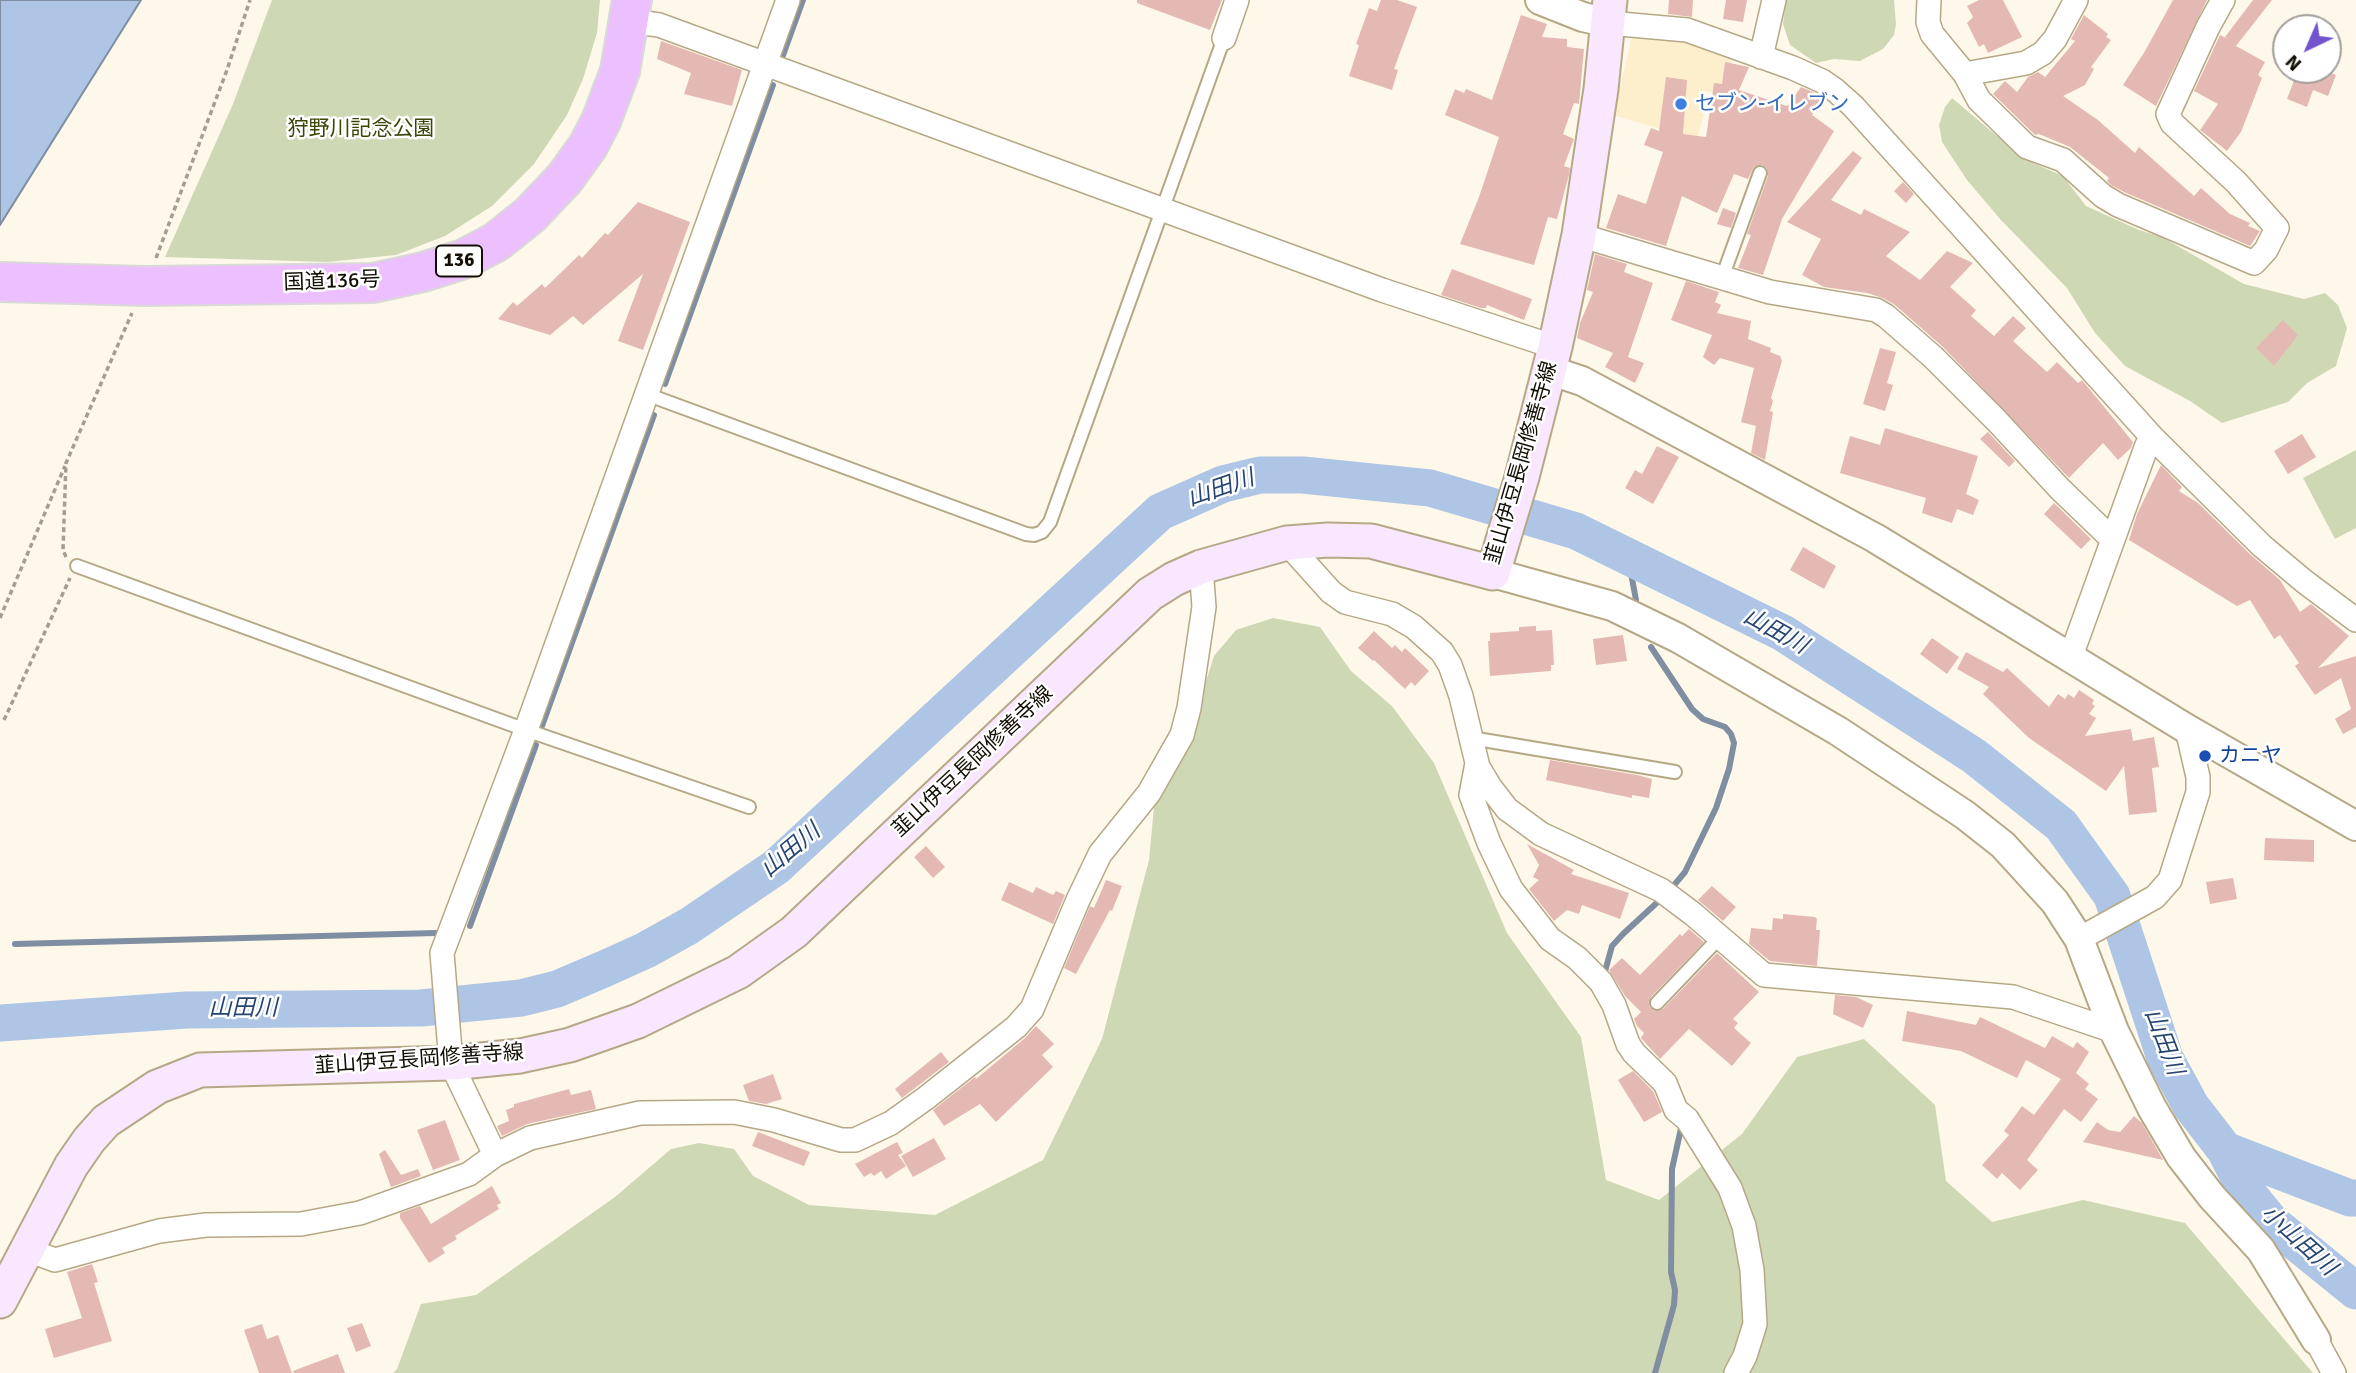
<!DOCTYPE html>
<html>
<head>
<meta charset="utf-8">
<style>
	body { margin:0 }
	#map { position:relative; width:2356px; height:1373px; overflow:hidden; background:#fef8ea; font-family:Signika,sans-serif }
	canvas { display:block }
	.north { position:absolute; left:2272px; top:14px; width:70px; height:70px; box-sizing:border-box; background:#fff; border:2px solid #a19f9b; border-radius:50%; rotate:224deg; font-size:19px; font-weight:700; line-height:28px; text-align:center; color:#140f04 }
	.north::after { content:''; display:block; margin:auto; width:24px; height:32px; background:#7254ce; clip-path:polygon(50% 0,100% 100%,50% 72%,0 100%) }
</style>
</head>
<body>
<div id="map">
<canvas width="2356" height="1373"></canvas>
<div class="north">N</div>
</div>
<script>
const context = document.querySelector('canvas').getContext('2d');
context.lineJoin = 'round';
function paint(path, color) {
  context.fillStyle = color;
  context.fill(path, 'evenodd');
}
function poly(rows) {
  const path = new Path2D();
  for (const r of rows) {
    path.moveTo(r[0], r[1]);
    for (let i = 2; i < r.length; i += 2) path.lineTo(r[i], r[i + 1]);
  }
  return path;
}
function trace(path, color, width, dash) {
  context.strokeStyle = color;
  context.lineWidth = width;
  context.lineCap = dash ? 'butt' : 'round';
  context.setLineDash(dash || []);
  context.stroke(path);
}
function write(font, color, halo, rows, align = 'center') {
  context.font = font + ' Signika,"Noto Sans JP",sans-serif';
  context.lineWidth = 5;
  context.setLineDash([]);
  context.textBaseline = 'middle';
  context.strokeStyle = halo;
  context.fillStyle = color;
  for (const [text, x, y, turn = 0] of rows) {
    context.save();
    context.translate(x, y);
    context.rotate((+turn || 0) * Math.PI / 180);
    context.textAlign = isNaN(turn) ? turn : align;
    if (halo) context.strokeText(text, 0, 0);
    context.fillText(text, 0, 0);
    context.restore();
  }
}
paint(poly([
	[1633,33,1686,38,1733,55,1726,94,1705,91,1704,112,1697,140,1613,115]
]), '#fdefcc');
paint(poly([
	[272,0,600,0,597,33,583,79,567,115,534,164,492,206,445,236,396,255,327,262,165,257,233,104],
	[1786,0,1894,0,1896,24,1894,35,1883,49,1860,61,1834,59,1816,63,1790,45,1783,24],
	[1952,98,2004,142,2033,163,2063,176,2086,206,2139,230,2162,237,2244,284,2304,299,2325,293,2338,305,2347,328,2336,366,2307,383,2288,402,2222,423,2190,401,2125,366,2095,333,2067,288,2000,219,1967,180,1942,142,1939,125,1945,107],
	[2356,450,2356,528,2335,539,2303,478],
	[1273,618,1320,627,1351,671,1392,706,1434,763,1507,933,1581,1037,1606,1180,1659,1200,1742,1134,1797,1057,1864,1039,1935,1105,1946,1181,1992,1222,2083,1200,2185,1223,2313,1373,393,1373,397,1369,421,1304,476,1295,615,1197,671,1149,699,1143,734,1149,753,1176,809,1205,935,1215,1043,1160,1102,1039,1149,860,1154,807,1185,747,1214,656,1236,630]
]), '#cfd8b5');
const water = poly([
	[0,0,141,0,0,225,0,0]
]);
paint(water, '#aec5e6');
trace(water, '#808ea2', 2);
trace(poly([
	[782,58,803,0],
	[665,384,773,85],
	[1628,557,1636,600],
	[1651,647,1692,709,1703,719,1725,727,1731,734,1734,743,1729,769,1716,808,1685,872,1670,890],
	[542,726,654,415],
	[470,926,536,745],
	[15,944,436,933],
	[1604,975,1612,946,1623,934,1662,898],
	[1655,1373,1674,1305,1675,1290,1671,1272,1672,1169,1682,1124]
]), '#808ea2', 6);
trace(poly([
	[0,1023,187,1010,421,1008,521,998,557,989,604,969,646,950,689,926,776,867,1160,512,1223,484,1260,475,1303,475,1430,488,1576,531,1783,633,1974,756,2061,825,2112,896,2165,1058,2191,1106,2225,1150,2300,1179,2350,1198,2356,1198],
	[2225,1150,2246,1191,2272,1223,2356,1291]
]), '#aec5e6', 37);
paint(poly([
	[1137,0,1222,0,1210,30,1137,3],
	[1381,0,1397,0,1417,7,1394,69,1398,70,1392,90,1349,76,1359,45,1356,44,1369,8,1377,11],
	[1669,0,1693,0,1692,17,1668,14],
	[1726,0,1747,0,1743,22,1723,19],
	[1979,0,2003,0,2022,37,1988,53,1984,44,1979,47,1967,23,1973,17,1967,6],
	[2173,0,2207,0,2156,106,2123,85,2145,51],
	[2253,0,2272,0,2236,46,2265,62,2258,75,2262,78,2241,132,2227,151,2200,130,2218,104,2194,91,2220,35,2228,39,2225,37],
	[1521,15,1547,24,1542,37,1567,39,1567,47,1584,49,1579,104,1574,103,1563,134,1574,139,1564,166,1570,168,1569,175,1557,219,1548,217,1534,265,1460,244,1479,197,1499,137,1445,115,1455,89,1464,93,1466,89,1492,100],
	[2084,15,2108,34,2106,37,2111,40,2091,67,2094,69,2085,85,2063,96,2098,120,2135,153,2139,147,2194,196,2201,188,2230,214,2250,223,2248,226,2260,231,2250,246,2124,192,2111,185,2107,181,2109,178,2070,147,2039,134,2035,135,1993,94,2005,81,2017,92,2028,77,2038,72,2045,77,2075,41,2071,39],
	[661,41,742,70,732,106,684,94,691,73,657,59],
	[1725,62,1749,67,1739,90,1787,106,1801,87,1815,93,1821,97,1819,105,1812,115,1834,131,1782,219,1763,275,1738,268,1751,235,1747,234,1768,176,1767,168,1762,165,1754,167,1748,179,1734,174,1717,213,1682,196,1666,246,1606,228,1618,194,1646,204,1663,152,1644,145,1651,128,1659,131,1666,77,1687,80,1683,134,1706,137,1714,83,1722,84],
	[2298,70,2324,70,2336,75,2328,96,2313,90,2307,107,2287,99],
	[1853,151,1862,158,1831,200,1861,215,1864,209,1910,232,1886,256,1920,280,1947,251,1973,263,1950,287,1976,310,1971,316,1994,336,2013,316,2026,328,2013,341,2047,372,2057,362,2078,383,2082,380,2133,442,2131,448,2118,460,2103,443,2069,478,1943,347,1895,305,1883,298,1867,293,1824,287,1802,275,1821,239,1787,222],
	[1903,182,1914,194,1906,203,1894,191],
	[638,202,690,222,643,350,618,341,643,274,583,325,573,316,550,335,498,319,513,302,517,306,542,284,545,288,579,255,582,258,605,233,608,235],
	[1723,208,1736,213,1731,228,1717,224],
	[1595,254,1627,264,1624,272,1653,283,1628,357,1644,363,1635,383,1605,367,1613,353,1577,338,1580,323,1593,292,1587,290],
	[1452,269,1532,299,1524,320,1487,305,1486,308,1481,308,1441,295],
	[1686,281,1719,292,1715,302,1721,305,1717,313,1751,321,1748,339,1771,348,1770,352,1780,356,1782,361,1771,398,1773,401,1770,411,1773,412,1765,460,1751,453,1756,426,1741,422,1754,368,1720,358,1714,365,1703,357,1712,335,1671,320],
	[2283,320,2298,335,2274,366,2256,348],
	[1880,348,1896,352,1887,383,1893,385,1885,411,1863,404],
	[1885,428,1978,456,1966,494,1979,500,1973,515,1957,509,1952,523,1922,513,1926,498,1840,473,1850,436,1880,445],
	[1988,432,2015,461,2009,467,1980,439],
	[2302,434,2316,457,2288,474,2274,451],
	[1657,446,1679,457,1653,504,1625,488,1635,470,1642,474],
	[2161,465,2182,487,2179,491,2198,503,2252,556,2280,580,2300,612,2311,604,2349,636,2318,668,2356,656,2356,727,2343,734,2335,719,2351,709,2341,678,2315,695,2295,666,2299,663,2280,635,2274,639,2250,600,2237,606,2129,540,2137,514],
	[2054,503,2091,539,2081,549,2044,514],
	[1803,547,1836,566,1824,589,1790,570],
	[1536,626,1536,631,1552,630,1554,665,1551,665,1551,671,1490,676,1488,641,1490,641,1490,633,1519,631,1519,627],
	[1374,631,1392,648,1395,645,1402,652,1405,648,1429,671,1415,686,1411,682,1405,689,1374,660,1373,661,1358,648],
	[1623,635,1627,661,1596,665,1593,639],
	[1932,638,1959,657,1947,674,1920,654],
	[1966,652,2003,672,2007,668,2049,707,2058,694,2065,699,2068,694,2074,698,2079,690,2094,700,2092,704,2095,706,2089,714,2096,718,2085,736,2131,729,2133,741,2154,737,2159,767,2152,768,2157,812,2129,815,2124,766,2106,791,2029,738,1983,694,1989,687,1957,669],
	[1550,760,1637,775,1652,779,1649,798,1632,795,1632,798,1546,780],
	[2265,838,2314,840,2314,862,2264,860],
	[1527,844,1574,870,1571,874,1629,893,1620,919,1582,905,1579,914,1567,910,1554,921,1529,889,1539,880,1533,877,1539,865],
	[926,846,945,867,933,878,914,857],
	[2233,878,2237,899,2210,904,2206,882],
	[1106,880,1122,886,1112,911,1110,910,1076,974,1064,968,1090,906,1094,908],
	[1009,882,1033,893,1036,887,1053,895,1056,891,1065,895,1053,924,1001,900],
	[1712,886,1736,907,1723,921,1698,900],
	[1783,914,1815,917,1817,919,1816,930,1820,930,1817,966,1770,961,1749,944,1751,928,1772,930,1773,918,1783,919],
	[1689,929,1704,942,1651,997,1649,1006,1654,1011,1663,1009,1717,953,1759,992,1733,1019,1738,1023,1734,1028,1751,1043,1732,1066,1689,1029,1660,1059,1641,1038,1644,1033,1637,1026,1634,1019,1641,1012,1625,996,1609,970,1622,958,1640,975,1680,934,1682,936],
	[1835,995,1856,997,1873,1005,1863,1028,1833,1014],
	[1907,1011,1976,1025,1980,1017,2045,1048,2052,1036,2073,1048,2077,1042,2089,1052,2076,1073,2089,1084,2085,1089,2098,1099,2081,1122,2064,1109,2027,1160,2038,1170,2020,1190,2002,1173,1997,1179,1982,1165,2009,1135,2004,1131,2022,1106,2034,1115,2061,1079,2026,1060,2017,1078,1961,1051,1902,1041],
	[1036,1026,1054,1044,1042,1055,1053,1067,996,1122,980,1104,944,1126,933,1110,975,1077,976,1079,1025,1038],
	[941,1052,949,1062,902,1098,895,1089],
	[1633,1071,1653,1091,1662,1112,1644,1122,1618,1080],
	[773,1074,782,1099,766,1104,749,1101,743,1085],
	[569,1089,571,1095,591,1090,596,1109,527,1124,502,1136,497,1126,509,1121,506,1110,514,1107,514,1104],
	[2134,1116,2142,1123,2163,1160,2083,1142,2097,1122,2108,1130,2120,1132],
	[445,1120,460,1160,433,1170,417,1130],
	[758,1132,810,1152,804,1166,752,1146],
	[934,1138,946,1159,913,1177,901,1156],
	[897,1142,903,1153,898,1155,906,1166,886,1179,881,1171,874,1176,871,1173,864,1177,855,1164],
	[385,1150,401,1175,418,1169,421,1176,391,1187,379,1154],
	[492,1186,501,1203,497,1205,499,1209,455,1236,457,1239,442,1248,445,1253,429,1263,400,1218,400,1213,420,1206,431,1224],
	[92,1264,98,1282,94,1283,112,1341,54,1358,45,1329,82,1318,67,1272],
	[362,1323,371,1346,356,1352,347,1328],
	[262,1324,267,1339,278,1335,292,1373,259,1373,244,1330],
	[338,1354,345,1373,294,1373,293,1371]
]), '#e5b9b3');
const service = poly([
	[1722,278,1760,173],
	[646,394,1026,534,1034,535,1042,532,1050,522,1224,38],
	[77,566,526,730,749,807],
	[1471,738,1675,772],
	[1657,1003,1720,937]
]);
const minor = poly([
	[1929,0,1928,22,1932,34,1965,74,1979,100,2027,147,2063,160,2103,196,2118,205,2254,263,2266,250,2277,228,2236,182,2172,123,2168,114,2208,27,2223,0],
	[630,21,659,25,1382,290,1555,347],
	[1609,23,1687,30,1793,68,1822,81,1835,90,1853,106,2153,438,2262,546,2305,582,2356,620],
	[1224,38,1237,0],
	[1761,57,1774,0],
	[1965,74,2026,63,2043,53,2055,39,2076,0],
	[1579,235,1770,292,1876,310,1886,316,1933,357,1997,421,2060,489,2112,539],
	[1287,543,1331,592,1345,602,1392,614,1414,627,1442,652,1450,665,1461,696,1478,767,1490,787,1507,809,1541,834,1661,890,1693,914,1764,975,2013,997,2114,1031],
	[2071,656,2147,445,2153,438],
	[1477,763,1471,795,1489,843,1511,889,1550,939,1577,958,1601,982,1614,1005,1628,1044,1634,1053,1665,1083,1676,1110,1687,1119,1730,1188,1744,1226,1752,1270,1755,1324,1745,1356,1736,1373],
	[2079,939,2155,897,2170,880,2198,792,2198,777,2187,729],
	[495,1155,451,1063,442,953,526,730,788,0],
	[28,1250,55,1260,159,1231,206,1225,301,1224,360,1213,469,1174,495,1155,530,1138,640,1113,734,1112,774,1120,841,1140,855,1140,891,1123,926,1098,1016,1027,1032,1009,1078,900,1100,854,1149,793,1182,735,1189,708,1204,607,1201,567],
	[2316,1340,2334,1373]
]);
const tertiary = poly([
	[1540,0,1583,17,1609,23],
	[1549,370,1582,381,1875,538,2187,729,2356,826],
	[1493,573,1612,606,1678,638,1838,731,1965,815,2003,845,2055,902,2079,939,2114,1031,2152,1108,2181,1157,2212,1197,2261,1250,2316,1340]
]);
const secondary = poly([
	[0,1301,71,1166,89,1140,106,1121,157,1087,200,1070,451,1063,520,1056,570,1045,638,1021,738,972,794,932,1150,594,1174,579,1201,567,1287,543,1328,540,1371,541,1493,573,1522,477,1555,347,1579,235,1601,89,1610,0]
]);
const trunk = poly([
	[0,282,145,286,373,283,423,272,464,259,496,242,530,215,565,178,588,146,601,121,620,71,632,0]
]);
trace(service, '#b6a886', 16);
trace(minor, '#b6a886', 26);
trace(tertiary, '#b6a886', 32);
trace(secondary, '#b6a886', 37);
trace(trunk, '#d9d9d7', 42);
trace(poly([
	[156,258,227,70,250,0],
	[66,557,63,550,66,463,132,313],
	[0,618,65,466],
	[4,720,70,578]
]), '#a49e91', 3.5, [5, 3.5]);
trace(service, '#fff', 12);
trace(minor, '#fff', 23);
trace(tertiary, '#fff', 28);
trace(secondary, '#f8e7ff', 33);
trace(trunk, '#ecbffe', 38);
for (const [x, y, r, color] of [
	[1681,104,7,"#3f7fe0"],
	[2205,756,7,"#1a4fb4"]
]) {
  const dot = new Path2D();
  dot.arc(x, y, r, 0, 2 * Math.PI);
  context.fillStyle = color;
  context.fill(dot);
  trace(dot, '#fff', 2.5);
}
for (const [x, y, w] of [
	[459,261,46]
]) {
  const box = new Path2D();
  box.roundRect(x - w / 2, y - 15.5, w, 31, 5);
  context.fillStyle = '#fff';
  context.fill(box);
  trace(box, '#140f04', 2);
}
write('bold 19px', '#140f04', null, [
	["136",459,261]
]);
write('21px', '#366cbe', '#fff', [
	["セブン-イレブン",1695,104]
], 'left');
write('21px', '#3b4506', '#fff', [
	["狩野川記念公園",361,129]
]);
write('21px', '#140f04', '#fff', [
	["国道136号",332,282,-2],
	["韮山伊豆長岡修善寺線",1522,463,-74],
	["韮山伊豆長岡修善寺線",973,762,-43],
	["韮山伊豆長岡修善寺線",419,1060,-4]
]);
write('21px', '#164399', '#fff', [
	["カニヤ",2219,756]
], 'left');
write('italic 23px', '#264570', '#fff', [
	["山田川",1221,489,-19],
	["山田川",1775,632,29],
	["山田川",791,851,-40],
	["山田川",243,1009],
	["山田川",2163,1042,69],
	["小山田川",2298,1241,42]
]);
</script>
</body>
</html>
